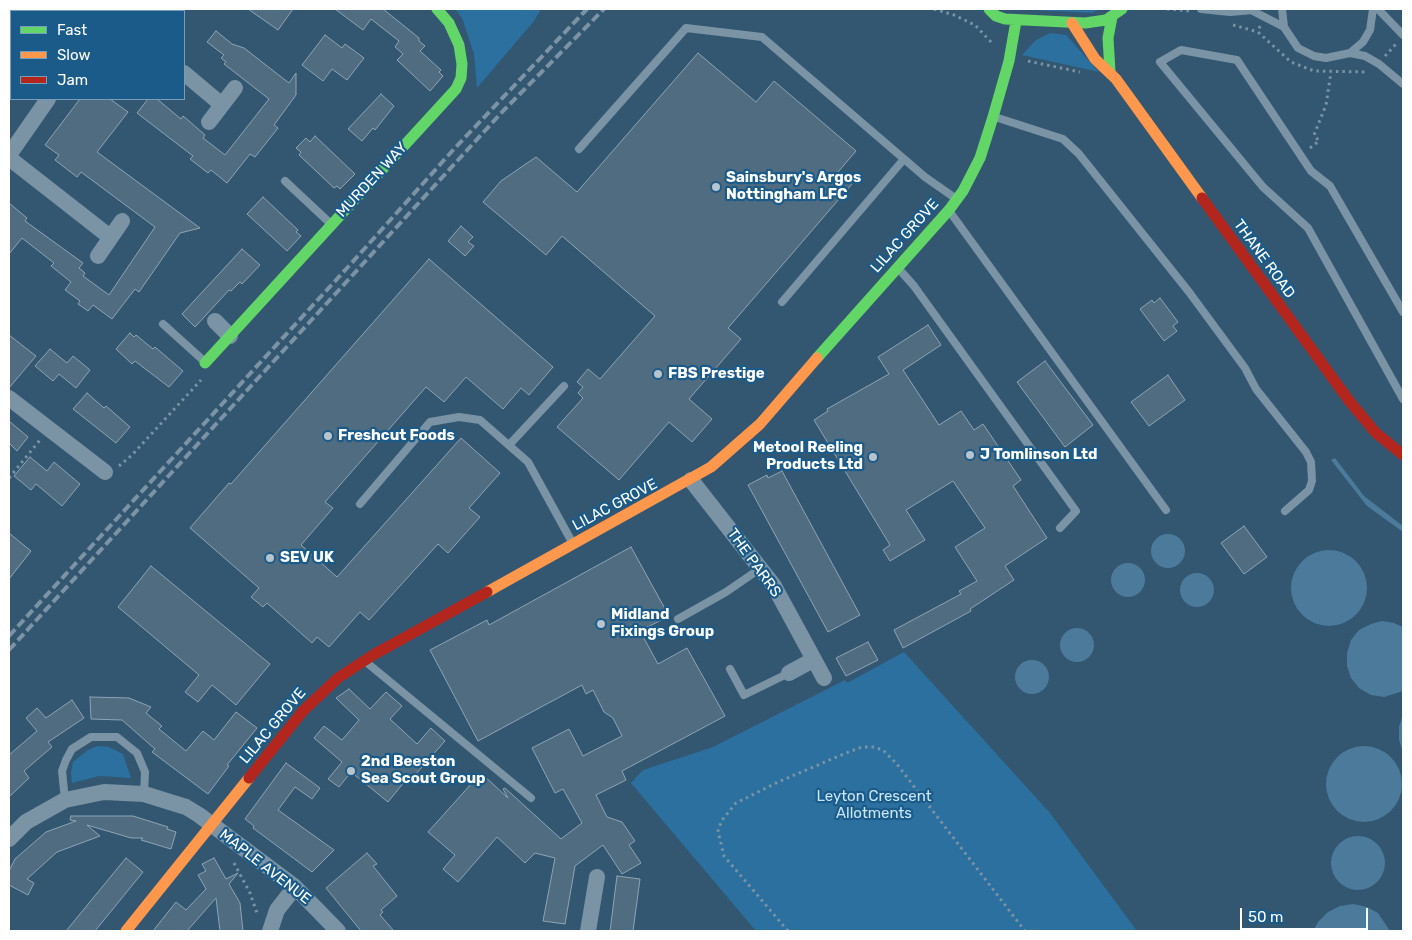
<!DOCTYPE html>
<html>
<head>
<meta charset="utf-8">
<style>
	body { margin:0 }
	#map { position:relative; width:1412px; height:940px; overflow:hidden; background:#335771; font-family:Rubik,sans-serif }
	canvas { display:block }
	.frame { position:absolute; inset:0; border:10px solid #fff; pointer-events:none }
	.legend { position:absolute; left:10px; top:10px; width:175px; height:90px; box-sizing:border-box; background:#1a5b8a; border:1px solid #769db9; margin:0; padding:6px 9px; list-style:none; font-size:15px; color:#fff }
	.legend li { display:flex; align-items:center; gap:10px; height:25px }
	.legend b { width:25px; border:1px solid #769db9 }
	.scale { position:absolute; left:1240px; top:908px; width:128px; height:22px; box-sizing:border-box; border:2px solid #fff; border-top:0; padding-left:6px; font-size:15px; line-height:18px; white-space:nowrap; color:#fff; -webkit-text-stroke:4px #1a5b8a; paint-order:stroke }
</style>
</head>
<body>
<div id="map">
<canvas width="1412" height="940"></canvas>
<div class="frame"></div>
<ul class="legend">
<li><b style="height:6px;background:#63d668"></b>Fast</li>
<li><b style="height:6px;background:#ff974d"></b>Slow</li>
<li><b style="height:6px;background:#b3261e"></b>Jam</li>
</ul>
<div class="scale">50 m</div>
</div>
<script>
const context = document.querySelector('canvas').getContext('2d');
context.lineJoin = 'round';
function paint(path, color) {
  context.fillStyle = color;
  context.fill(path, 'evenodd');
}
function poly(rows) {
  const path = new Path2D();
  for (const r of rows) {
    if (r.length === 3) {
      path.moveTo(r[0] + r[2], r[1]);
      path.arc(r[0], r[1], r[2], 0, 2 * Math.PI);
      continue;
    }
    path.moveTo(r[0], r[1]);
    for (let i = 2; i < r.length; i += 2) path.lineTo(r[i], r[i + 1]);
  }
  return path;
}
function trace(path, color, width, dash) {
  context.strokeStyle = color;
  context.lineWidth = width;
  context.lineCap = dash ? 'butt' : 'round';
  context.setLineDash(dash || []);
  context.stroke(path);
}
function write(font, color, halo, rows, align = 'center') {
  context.font = font + ' Rubik,sans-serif';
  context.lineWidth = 4.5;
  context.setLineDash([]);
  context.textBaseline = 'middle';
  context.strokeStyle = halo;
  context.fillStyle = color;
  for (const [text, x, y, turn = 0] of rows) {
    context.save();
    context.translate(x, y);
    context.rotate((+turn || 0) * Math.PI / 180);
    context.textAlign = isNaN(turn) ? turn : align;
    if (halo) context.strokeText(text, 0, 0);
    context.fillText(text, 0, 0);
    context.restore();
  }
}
paint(poly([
	[455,9,541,9,534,21,477,88,474,54,462,18],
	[1013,9,1100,9,1092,13],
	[1050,33,1066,35,1099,72,1022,55,1036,40],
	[904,652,1050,813,1137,931,756,931,631,783,643,770,713,747,845,680,847,683],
	[97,746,109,747,123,754,131,778,99,776,72,783,71,773,73,762,88,750]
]), '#2b709f');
paint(poly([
	[1335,458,1364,496,1403,526,1403,532,1367,506,1331,460],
	[1168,551,17],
	[1329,588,38],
	[1128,580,17],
	[1197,590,17],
	[1382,621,1394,623,1403,627,1403,691,1384,697,1371,695,1359,688,1351,678,1347,666,1347,653,1351,640,1359,630,1371,624],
	[1077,645,17],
	[1032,677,17],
	[1403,714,1403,752,1399,740,1399,727],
	[1364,784,38],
	[1358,863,27],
	[1353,904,1367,907,1378,913,1390,931,1313,931,1318,922,1328,912,1340,906]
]), '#4c7a9b');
const building = poly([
	[248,9,293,9,278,30,248,9],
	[335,9,383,9,419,38,419,41,425,46,420,51,441,70,439,72,443,76,430,91,397,60,403,54,395,47,399,41,371,19,363,30,335,9],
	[216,31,232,44,244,48,289,83,296,73,296,95,274,125,278,128,255,157,250,154,227,183,211,170,208,173,190,159,193,156,137,113,148,99,157,99,181,119,183,116,189,121,205,135,203,138,225,155,269,99,224,64,226,62,221,58,224,55,207,42,216,31],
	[325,35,342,48,345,44,364,58,347,80,332,69,323,81,302,65,325,35],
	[698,53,756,102,774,81,856,151,838,172,852,184,728,328,741,339,689,399,712,419,692,442,669,422,619,480,557,427,583,398,578,393,583,387,577,382,588,369,600,379,655,316,562,236,546,255,483,202,501,181,536,157,577,192,698,53],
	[381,94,394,106,375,130,373,128,362,141,348,129,381,94],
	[80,99,110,99,128,112,97,152,200,228,180,233,139,292,135,289,112,319,93,305,88,311,78,304,80,301,65,290,71,282,51,266,54,263,22,238,9,254,9,203,27,218,25,221,83,263,79,268,85,273,83,276,109,295,155,227,81,172,77,177,55,160,59,155,45,145,80,99],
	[315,136,355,174,340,189,337,186,334,188,299,155,301,152,296,148,306,138,310,142,315,136],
	[263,197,298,230,296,232,301,236,287,251,247,214,263,197],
	[461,226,473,237,468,242,474,246,465,256,448,241,461,226],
	[242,249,260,265,242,284,240,282,231,291,229,290,195,327,182,314,242,249],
	[429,259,553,367,529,395,521,388,503,409,466,377,444,402,426,387,325,502,333,508,301,545,337,577,461,438,500,473,469,508,480,517,448,553,438,544,369,620,360,612,329,647,317,637,312,643,267,603,263,607,251,597,259,588,190,528,229,483,231,484,429,259],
	[1160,298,1178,322,1173,326,1177,331,1164,341,1140,309,1152,300,1154,303,1160,298],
	[928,325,941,345,903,370,939,425,961,411,974,430,983,424,1021,480,1013,486,1047,538,1005,566,1014,580,970,609,971,611,903,648,894,630,961,594,959,591,977,581,955,547,985,528,953,481,906,510,925,540,890,561,883,550,890,545,814,420,828,411,827,409,889,374,878,357,928,325],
	[130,333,134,337,136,335,153,349,155,347,183,371,169,387,135,361,132,364,116,349,130,333],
	[9,335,36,356,9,388,9,335],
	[50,349,67,363,73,356,90,370,76,388,59,374,53,381,35,366,50,349],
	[1045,361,1093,425,1065,447,1017,382,1045,361],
	[1168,375,1185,400,1149,426,1131,402,1168,375],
	[87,393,104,408,106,406,130,427,116,443,73,409,87,393],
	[9,421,28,437,17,451,9,443,9,421],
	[30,457,47,471,54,462,80,484,62,506,36,484,31,490,14,476,30,457],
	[782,471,860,615,828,632,748,485,767,475,768,478,782,471],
	[1244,526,1267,557,1244,574,1221,543,1244,526],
	[9,533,31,551,9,579,9,533],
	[631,547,669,616,640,631,658,664,687,648,725,716,622,771,626,780,596,795,607,817,622,822,635,841,629,845,641,863,622,874,603,845,575,866,565,924,543,921,555,858,535,853,525,863,497,837,458,882,443,869,455,855,428,832,481,773,508,798,503,789,505,788,561,839,582,823,563,789,555,793,532,748,569,729,583,756,622,736,613,718,604,712,593,690,586,694,582,685,478,741,430,650,487,620,489,625,631,547],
	[151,566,270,664,236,705,212,685,198,702,185,692,199,675,118,607,151,566],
	[868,642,878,660,846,676,836,658,868,642],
	[349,689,370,709,386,692,402,706,390,719,417,744,431,728,445,741,407,784,405,781,388,802,351,772,339,787,328,779,342,762,314,738,324,726,342,740,359,720,336,698,349,689],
	[90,697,129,698,151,707,146,713,162,726,159,729,186,751,203,731,214,740,236,712,257,728,227,765,229,766,208,794,152,752,155,749,122,720,91,719,90,697],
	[72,700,84,718,48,742,52,747,24,771,29,778,9,797,9,755,37,731,26,718,37,708,46,718,72,700],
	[286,763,320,788,312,799,295,787,278,810,334,850,312,872,253,828,254,826,245,819,286,763],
	[71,816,133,816,168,827,167,829,176,832,171,849,141,840,143,838,131,838,87,825,100,836,57,852,27,879,34,883,28,895,9,885,9,871,15,859,46,832,76,821,70,820,71,816],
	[367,853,377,864,373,866,397,896,381,910,383,912,380,915,394,931,361,931,326,888,367,853],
	[126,858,143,872,95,931,66,931,126,858],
	[214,858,226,879,238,873,229,884,240,903,243,931,220,931,216,898,187,931,153,931,176,902,186,910,206,889,198,875,206,871,202,864,214,858],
	[617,876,640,879,633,931,610,931,617,876]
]);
paint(building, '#506c81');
trace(building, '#8ea4b4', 1);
trace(poly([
	[934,9,954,15,975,25,992,43],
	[1167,9,1190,11],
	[1233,25,1258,32],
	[1260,26,1258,32,1291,62,1314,71,1367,72],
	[1385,56,1396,44],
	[1028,61,1080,72],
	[1310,148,1319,141,1314,135,1326,105,1331,72],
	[119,466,132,455,201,380],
	[9,478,40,440],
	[234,863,250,893,258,916],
	[788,931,724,856,718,831,722,820,736,803,778,782,846,753,862,747,873,747,883,750,896,763,1025,931]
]), '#7a93a5', 3, [2.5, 4]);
trace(poly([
	[1201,9,1230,12,1253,10],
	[1249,9,1284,27],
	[1282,9,1284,27,1298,48,1314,56,1326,58,1350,53,1363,42,1370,30,1373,9],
	[1378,9,1403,35],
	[1350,53,1365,56,1379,64,1403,84],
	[995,117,1063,139,1079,154,1189,292,1245,368,1256,389,1306,452,1311,462,1312,481,1309,490,1285,511],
	[579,149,686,28,762,37,925,177,955,198],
	[285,181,331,224],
	[950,212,1166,510],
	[898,268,914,286,1076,511,1060,528],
	[782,302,904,159],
	[1403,312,1330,186,1311,171,1237,60,1181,50,1160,62,1263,187,1308,228,1403,399],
	[163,324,204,361],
	[510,444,564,386],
	[360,504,430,422,459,417,480,420,528,462,572,542],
	[678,619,726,592,761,568],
	[366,662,531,798],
	[730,669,744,695,789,673],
	[65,800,62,771,66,760,72,749,91,737,117,737,137,753,145,772,144,794]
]), '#7a93a5', 8);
trace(poly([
	[70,9,73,11],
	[152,9,154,11],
	[113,11,115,9],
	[184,73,222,105],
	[209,122,235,88],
	[9,155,48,99],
	[9,158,110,237],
	[98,256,122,221],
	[215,321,230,336],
	[9,398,105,472],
	[691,480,774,586,824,678],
	[789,673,813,660],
	[9,839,26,822,65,800,104,792,144,794,186,807,199,815,295,887,338,931],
	[270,931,277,910,295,887],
	[588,931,597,877]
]), '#7a93a5', 16);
trace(poly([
	[989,9,996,16,1005,19,1085,23,1106,20,1122,9],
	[1110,71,1108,38,1112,17],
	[817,358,949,210,963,191,980,158,993,117,1009,61,1016,21],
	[205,363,456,89,461,78,462,64,459,45,449,23,437,9]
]), '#63d668', 11);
trace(poly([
	[1072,23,1095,59,1116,79,1202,198],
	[487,592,711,467,760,424,817,358],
	[126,931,249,778]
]), '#ff974d', 11);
trace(poly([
	[1202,198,1350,402,1376,433,1403,455],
	[249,778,303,711,338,678,373,655,487,592]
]), '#b3261e', 11);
trace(poly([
	[9,636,348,267,454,149,587,9],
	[9,650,503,111,604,9]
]), '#7b93a4', 4, [9, 4]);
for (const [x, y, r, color] of [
	[716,187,5,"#b8c4cd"],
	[658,374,5,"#b8c4cd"],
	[328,436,5,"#b8c4cd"],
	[970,455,5,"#b8c4cd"],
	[873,457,5,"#b8c4cd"],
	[270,558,5,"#b8c4cd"],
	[601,624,5,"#b8c4cd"],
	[351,771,5,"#b8c4cd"]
]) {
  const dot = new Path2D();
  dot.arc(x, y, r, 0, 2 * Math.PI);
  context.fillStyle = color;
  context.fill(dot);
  trace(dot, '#1a5b8a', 2);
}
write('bold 15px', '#fff', '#1a5b8a', [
	["Sainsbury's Argos",726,178],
	["Nottingham LFC",726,195],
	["FBS Prestige",668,374],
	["Freshcut Foods",338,436],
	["Metool Reeling",863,448,"right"],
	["Products Ltd",863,465,"right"],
	["J Tomlinson Ltd",980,455],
	["SEV UK",280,558],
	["Midland",611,615],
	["Fixings Group",611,632],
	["2nd Beeston",361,762],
	["Sea Scout Group",361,779]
], 'left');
write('15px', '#fff', '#1a5b8a', [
	["MURDEN WAY",372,180,-47],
	["LILAC GROVE",905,236,-48],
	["THANE ROAD",1264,259,54],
	["LILAC GROVE",615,505,-28],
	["THE PARRS",754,563,54],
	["LILAC GROVE",273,726,-50],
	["MAPLE AVENUE",265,867,38]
]);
write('15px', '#cae6f9', '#1a5b8a', [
	["Leyton Crescent",874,797],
	["Allotments",874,814]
]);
</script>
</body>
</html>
